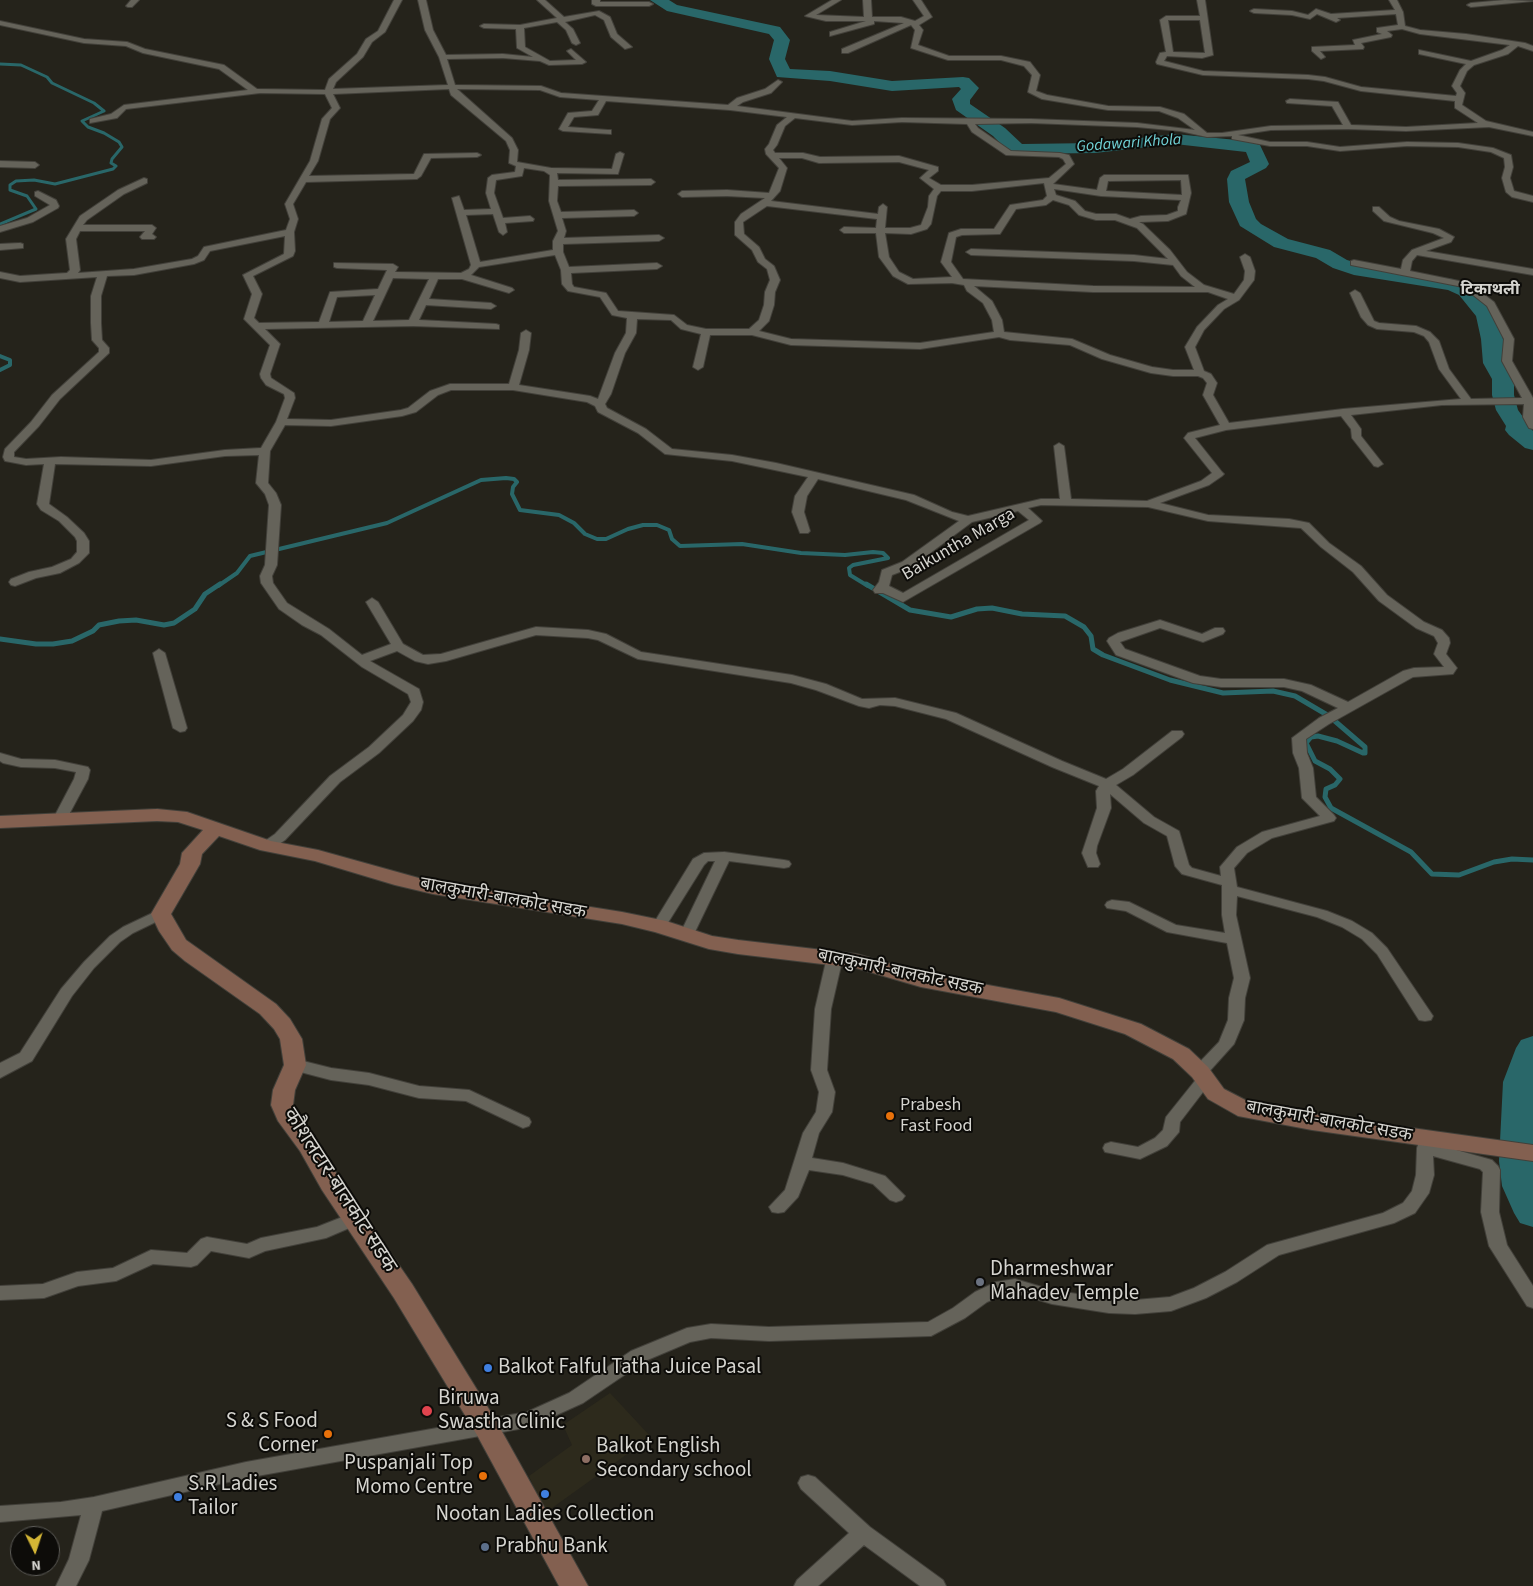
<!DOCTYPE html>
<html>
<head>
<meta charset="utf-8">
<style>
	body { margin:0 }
	#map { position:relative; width:1533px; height:1586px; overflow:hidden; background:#25231b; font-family:"Source Sans 3",sans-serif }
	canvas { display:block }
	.north { position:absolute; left:10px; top:1526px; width:50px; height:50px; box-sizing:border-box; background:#0d0c09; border:1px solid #5d5c58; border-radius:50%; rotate:176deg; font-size:14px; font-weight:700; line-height:20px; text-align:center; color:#d5d4cf }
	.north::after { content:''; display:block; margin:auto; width:18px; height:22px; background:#d4b635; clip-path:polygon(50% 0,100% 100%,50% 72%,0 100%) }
</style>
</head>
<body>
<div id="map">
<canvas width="1533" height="1586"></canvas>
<div class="north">N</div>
</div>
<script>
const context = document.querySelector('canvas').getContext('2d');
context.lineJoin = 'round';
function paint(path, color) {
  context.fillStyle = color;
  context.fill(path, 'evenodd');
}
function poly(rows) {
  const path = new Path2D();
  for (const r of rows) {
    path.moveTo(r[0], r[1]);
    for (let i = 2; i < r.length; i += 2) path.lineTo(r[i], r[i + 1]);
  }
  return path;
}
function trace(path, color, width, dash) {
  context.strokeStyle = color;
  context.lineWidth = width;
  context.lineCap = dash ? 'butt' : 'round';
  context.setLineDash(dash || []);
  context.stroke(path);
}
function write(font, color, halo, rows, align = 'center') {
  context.font = font + ' "Source Sans 3","Noto Sans Devanagari",sans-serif';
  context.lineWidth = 4;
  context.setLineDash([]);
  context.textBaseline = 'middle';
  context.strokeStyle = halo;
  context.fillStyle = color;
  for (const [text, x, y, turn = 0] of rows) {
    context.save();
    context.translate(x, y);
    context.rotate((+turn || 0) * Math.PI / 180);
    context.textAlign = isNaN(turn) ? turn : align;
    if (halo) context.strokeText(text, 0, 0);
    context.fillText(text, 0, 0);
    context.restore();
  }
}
paint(poly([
	[610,1393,651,1437,545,1513,529,1476,572,1445,563,1425]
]), '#2d2a1c');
trace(poly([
	[0,64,21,65,47,77,52,83,94,103,104,111,82,121,88,127,104,133,119,142,122,147,112,159,111,163,116,166,113,169,55,184,34,180,16,181,10,185,10,190,27,196,36,209,0,224]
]), '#296769', 3);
trace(poly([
	[0,356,10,360,10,365,0,370],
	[218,586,237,573,250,556,387,523,481,480,506,478,514,479,517,482,513,487,512,494,520,510,559,515,574,523,585,534,597,539,606,539,628,529,643,525,657,525,669,530,672,539,680,546,742,544,801,553,845,555,873,552,883,553,888,558,853,565,849,568,850,575,868,586]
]), '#296769', 4);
trace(poly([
	[866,584,910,610,951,617,977,609,992,608,1022,614,1065,616,1084,627,1091,636,1093,649,1103,655,1170,680,1223,693,1273,691,1295,696,1329,716,1365,747,1365,753,1363,753,1337,741,1318,736,1311,737,1306,743,1315,761,1330,769,1340,779,1335,785,1326,789,1325,797,1331,808,1411,852,1432,874,1459,875,1494,862,1512,859,1533,860],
	[0,639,36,644,53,644,72,641,93,631,99,625,119,621,136,620,164,625,174,623,195,609,205,594,220,584]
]), '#296769', 5);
paint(poly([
	[650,0,669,0,677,5,780,27,790,40,785,59,790,69,830,71,892,81,963,77,969,78,979,88,970,100,970,104,1005,128,1022,144,1095,143,1175,134,1247,141,1260,145,1269,164,1266,168,1245,179,1249,202,1256,219,1261,224,1288,239,1330,250,1347,260,1364,265,1453,279,1473,287,1497,315,1503,339,1505,363,1514,379,1514,395,1518,410,1533,431,1533,450,1525,448,1509,435,1505,430,1506,426,1496,410,1492,395,1492,379,1483,363,1481,339,1476,316,1459,295,1448,290,1354,275,1333,268,1316,258,1274,247,1240,226,1229,202,1227,179,1231,171,1250,162,1246,152,1175,144,1095,153,1021,154,1015,153,1008,151,993,136,956,110,952,99,961,89,959,87,892,91,830,81,777,77,769,59,774,40,769,34,667,11,650,0],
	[1533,1036,1533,1227,1520,1223,1514,1213,1502,1186,1499,1161,1503,1082,1516,1048,1521,1040,1533,1036]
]), '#296769');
const minor = poly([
	[131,0,139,0,132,7,128,7,126,6,131,0],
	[394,0,402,0,385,32,372,42,363,57,336,82,333,89,448,85,439,57,425,30,418,0,426,0,433,30,446,55,503,54,533,57,517,48,516,29,484,28,480,26,484,24,520,25,557,18,537,0,545,0,564,17,599,11,610,17,617,34,632,47,625,49,611,37,604,20,595,15,565,22,573,29,580,43,576,45,572,43,566,30,557,22,524,28,525,47,550,61,576,60,567,51,571,49,586,62,582,64,549,65,540,61,503,58,447,59,455,85,541,86,561,93,728,105,737,98,765,89,778,80,782,82,771,93,743,102,737,106,852,121,902,118,1031,119,1137,123,1195,130,1178,118,1159,111,1108,110,1042,99,1028,92,1032,75,1024,66,1001,60,948,60,911,48,915,30,911,25,848,53,842,53,842,49,904,23,874,21,874,24,830,36,830,32,866,21,826,21,805,16,832,0,841,0,816,15,864,17,863,0,871,0,872,17,901,17,915,21,924,16,913,0,921,0,932,17,919,25,923,30,918,45,949,56,1001,56,1030,62,1040,75,1036,91,1047,95,1108,106,1160,107,1184,114,1207,133,1222,133,1271,126,1343,125,1332,106,1287,103,1286,101,1290,99,1338,102,1351,125,1406,127,1478,123,1455,108,1455,101,1361,91,1324,81,1308,79,1203,75,1157,64,1156,62,1160,53,1166,52,1160,20,1166,16,1200,16,1197,0,1205,0,1213,55,1202,58,1167,56,1164,61,1203,71,1308,75,1325,77,1361,87,1456,96,1457,93,1452,86,1460,70,1466,64,1419,54,1419,50,1471,61,1502,50,1510,45,1420,34,1402,29,1387,31,1392,35,1391,37,1361,43,1364,47,1363,49,1320,51,1325,57,1321,59,1312,51,1312,47,1355,45,1353,40,1382,34,1377,32,1377,28,1398,25,1396,14,1337,18,1340,20,1336,22,1317,14,1310,19,1292,15,1254,13,1250,11,1254,9,1292,11,1308,15,1316,9,1331,14,1395,10,1389,0,1397,0,1403,12,1405,26,1420,30,1466,34,1525,43,1533,46,1533,51,1518,46,1508,54,1474,65,1467,71,1460,86,1465,93,1462,105,1486,121,1533,132,1533,136,1489,127,1406,131,1348,129,1271,130,1238,135,1270,142,1307,142,1340,147,1407,142,1458,143,1493,148,1511,155,1513,167,1510,178,1514,191,1533,196,1533,202,1512,197,1506,192,1502,178,1505,167,1504,158,1491,152,1458,147,1407,146,1340,151,1307,146,1270,146,1232,139,1232,136,1207,137,1180,131,1137,127,1031,123,975,124,978,128,1011,151,1060,153,1069,155,1074,164,1053,184,1097,190,1100,178,1104,175,1188,175,1191,193,1186,214,1168,221,1139,222,1143,224,1170,250,1187,272,1204,285,1234,294,1244,280,1245,271,1240,257,1245,254,1250,257,1255,271,1254,280,1239,300,1224,309,1204,330,1195,347,1204,371,1211,374,1217,383,1213,395,1229,423,1343,409,1461,399,1439,369,1429,342,1424,336,1414,332,1377,329,1368,325,1361,317,1350,293,1355,290,1360,293,1374,321,1379,323,1416,326,1430,332,1439,341,1449,369,1471,399,1522,398,1502,361,1504,339,1487,306,1463,287,1351,265,1351,261,1354,260,1401,269,1403,260,1412,250,1444,238,1433,233,1384,221,1373,211,1373,207,1379,207,1390,217,1399,221,1439,229,1454,237,1451,242,1426,251,1533,269,1533,275,1417,255,1412,261,1410,271,1469,283,1494,302,1514,339,1512,361,1533,398,1533,429,1529,428,1523,417,1524,404,1442,405,1351,415,1361,429,1361,436,1383,464,1378,467,1374,466,1352,438,1351,429,1341,416,1226,430,1195,438,1222,472,1224,474,1222,476,1209,485,1160,503,1208,515,1289,519,1309,523,1329,543,1361,566,1387,595,1424,622,1442,630,1449,638,1450,643,1446,654,1457,668,1453,674,1413,677,1329,724,1306,739,1307,753,1313,768,1316,797,1334,815,1336,818,1334,821,1272,838,1247,853,1234,868,1237,887,1327,911,1352,921,1372,933,1387,948,1433,1016,1431,1020,1425,1021,1419,1020,1377,954,1362,939,1342,927,1317,917,1237,896,1236,915,1250,978,1245,998,1244,1020,1234,1044,1207,1074,1213,1079,1180,1122,1179,1132,1167,1146,1140,1159,1105,1152,1103,1148,1105,1144,1111,1142,1138,1147,1155,1138,1163,1130,1166,1117,1198,1077,1192,1072,1194,1068,1219,1042,1228,1020,1229,998,1234,978,1227,943,1167,932,1126,911,1107,908,1105,905,1107,902,1112,900,1129,902,1176,925,1225,933,1222,915,1222,885,1182,874,1175,866,1167,836,1144,823,1110,794,1111,808,1097,846,1096,853,1100,864,1098,867,1088,867,1082,853,1097,808,1096,791,1099,786,1052,767,946,719,895,706,880,705,869,708,859,706,816,690,791,683,638,659,598,640,588,638,536,635,446,661,428,664,415,661,397,651,370,661,419,689,423,702,421,710,413,721,379,753,340,782,285,840,272,849,262,849,260,846,262,843,275,834,330,776,369,747,403,715,411,702,408,694,362,667,321,635,302,625,279,609,261,583,260,576,265,565,269,505,265,494,256,483,259,455,225,456,151,466,55,464,49,504,67,517,84,533,89,541,89,553,79,563,60,573,36,578,15,586,11,585,9,582,11,579,29,572,52,567,71,559,77,552,77,541,75,537,59,521,41,510,37,504,44,464,26,465,5,461,3,457,5,449,31,422,52,395,99,352,99,348,92,340,91,323,91,296,97,277,20,282,0,278,0,272,20,276,67,273,70,270,66,239,80,216,118,190,144,178,147,179,147,183,124,194,87,220,83,225,152,225,156,228,152,234,156,237,154,239,142,239,140,237,145,231,80,231,76,239,80,270,78,273,134,269,192,259,198,256,204,247,286,230,290,219,285,204,310,161,322,119,332,108,325,94,260,93,126,109,117,118,90,123,90,119,111,114,124,105,248,90,219,69,143,53,126,46,84,43,0,25,0,21,84,39,127,42,145,49,224,65,257,89,325,90,329,79,357,54,366,39,378,31,394,0],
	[1168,20,1200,20,1205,53,1173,52,1168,20],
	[449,89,451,95,506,141,510,150,509,163,516,166,515,172,492,175,488,178,486,193,491,209,464,210,459,196,452,198,471,265,469,269,461,273,395,272,398,267,393,264,334,263,334,267,337,268,387,270,378,289,330,292,319,322,259,323,254,318,262,294,253,276,293,256,295,251,294,232,298,219,293,204,306,182,417,179,421,176,431,158,477,157,481,155,477,153,424,154,414,174,309,176,318,161,330,119,340,108,333,94,449,89],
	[457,89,540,90,560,97,599,100,592,111,568,113,559,129,563,131,611,134,611,130,608,130,568,127,574,117,598,115,606,101,730,110,787,117,777,125,769,144,765,149,766,154,779,168,769,193,727,190,682,191,678,194,682,197,727,196,765,198,741,214,735,222,735,235,752,250,758,262,767,269,770,280,765,292,764,305,759,320,749,329,706,329,687,325,674,315,618,311,606,293,574,287,572,284,571,273,657,269,662,266,657,263,569,267,563,252,563,244,659,241,664,238,659,235,564,238,566,231,562,218,634,216,638,213,634,210,561,212,557,201,558,186,651,185,655,182,651,179,558,180,557,173,618,174,624,154,620,152,616,154,612,169,551,168,517,162,518,150,512,138,457,89],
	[795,118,852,125,902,122,967,124,972,132,1006,155,1059,157,1063,159,1066,164,1049,178,972,185,941,185,929,178,938,171,938,167,899,156,820,157,803,153,775,153,773,150,777,145,785,126,795,118],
	[779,158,802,158,819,163,899,162,929,170,920,178,934,189,929,196,928,207,921,225,910,228,885,228,887,207,883,204,879,207,878,214,771,201,780,191,787,168,779,158],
	[524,168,544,171,550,175,549,201,558,231,553,241,553,250,480,262,466,215,493,214,499,232,503,235,507,232,505,223,533,221,534,219,530,216,503,218,494,193,496,180,522,176,524,168],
	[1181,180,1182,195,1106,191,1108,181,1181,180],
	[1044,183,1047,196,1043,200,1010,205,994,229,961,229,949,233,941,262,952,277,913,279,899,272,889,257,885,233,911,234,927,229,931,224,937,196,941,191,972,191,1044,183],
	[1054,189,1101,196,1181,200,1178,207,1178,211,1167,215,1141,216,1130,219,1116,214,1096,214,1085,211,1075,201,1056,195,1054,189],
	[1053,200,1069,205,1079,215,1096,220,1115,220,1137,228,1168,259,1134,255,971,249,966,252,971,255,1134,261,1173,265,1181,276,1195,287,1093,286,963,279,951,262,956,237,962,235,1000,234,1016,209,1046,205,1053,200],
	[767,206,877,219,876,228,844,227,840,230,844,233,876,233,879,257,893,276,908,284,952,283,964,285,967,291,983,303,992,320,994,332,920,343,791,339,759,331,769,321,774,305,775,292,780,280,774,266,765,259,759,247,744,234,743,222,767,206],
	[285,236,284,254,243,275,252,294,244,319,270,345,260,374,261,378,266,385,284,394,285,398,276,422,261,448,225,450,151,460,61,457,26,459,14,457,14,452,39,426,60,399,109,353,109,348,102,340,101,323,101,296,107,276,134,275,194,264,204,260,210,251,285,236],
	[555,255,561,270,562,284,568,291,600,297,612,315,627,318,626,333,615,353,598,399,590,396,519,385,529,350,531,333,526,330,521,333,519,350,509,384,450,384,430,391,408,408,401,410,331,420,287,419,295,398,294,393,271,378,270,374,280,344,265,329,413,326,499,329,499,325,496,324,419,320,426,305,491,309,496,306,491,303,429,299,438,279,462,279,509,293,514,290,512,288,471,275,479,267,555,255],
	[393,278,429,279,409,320,373,321,393,278],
	[974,286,1093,292,1208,292,1228,299,1218,305,1197,327,1185,347,1194,370,1173,370,1152,367,1110,355,1072,339,1004,332,1002,320,992,301,974,286],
	[375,295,363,321,329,322,337,297,375,295],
	[637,319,671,320,681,329,701,334,693,367,698,370,703,367,710,335,752,335,791,345,920,349,999,337,1010,340,1070,345,1102,359,1151,373,1173,376,1198,376,1203,378,1207,383,1203,395,1220,425,1188,433,1184,438,1212,473,1201,481,1147,501,1071,499,1064,446,1059,443,1054,446,1060,499,1041,499,968,516,952,512,914,495,776,463,732,455,672,449,646,429,607,408,605,404,611,394,625,353,636,333,637,319],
	[451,390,513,390,587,402,595,406,598,412,638,433,665,454,732,461,808,477,795,496,792,512,800,533,808,533,810,531,804,512,807,496,818,479,906,500,959,521,902,562,882,570,879,582,873,590,875,593,883,593,903,602,1040,523,1042,521,1040,519,1028,508,1041,505,1148,507,1208,521,1301,528,1321,547,1353,572,1379,601,1416,628,1434,636,1438,643,1434,654,1444,667,1414,668,1403,671,1348,702,1311,685,1284,679,1221,679,1200,676,1125,649,1120,642,1160,628,1203,642,1223,634,1225,631,1223,628,1215,628,1202,634,1160,620,1118,633,1109,638,1107,641,1116,655,1193,683,1221,687,1284,687,1302,691,1338,708,1319,718,1292,738,1293,753,1299,768,1302,798,1320,816,1262,832,1237,847,1220,867,1221,876,1192,868,1189,865,1179,831,1154,817,1116,785,1133,775,1182,737,1184,734,1182,731,1172,731,1123,769,1106,779,1062,761,956,713,895,698,862,699,826,684,792,675,641,652,606,634,588,630,536,627,441,654,423,655,403,644,378,602,372,598,366,602,391,644,362,655,329,629,287,603,273,583,272,576,277,565,281,505,276,493,268,483,270,451,285,425,331,426,402,416,416,412,438,395,451,390],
	[1018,511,1029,520,903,593,889,586,892,575,910,568,972,522,1018,511],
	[592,0,600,0,600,2,649,2,653,4,649,6,596,6,592,4,592,0],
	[1505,0,1533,1,1471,7,1467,5,1471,3,1505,0],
	[0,161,35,162,39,165,35,168,0,167,0,161],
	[38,191,56,200,59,206,58,208,33,222,0,232,0,226,27,218,50,205,35,196,35,192,38,191],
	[20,243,23,244,23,248,0,250,0,244,20,243],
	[159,649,165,653,187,728,185,731,180,732,173,728,153,653,159,649],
	[0,753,21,759,55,760,88,767,90,770,88,779,65,822,55,822,53,819,74,779,76,772,55,768,21,767,3,763,0,761,0,753],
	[724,852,784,860,789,861,791,864,789,867,784,868,729,861,693,936,691,939,686,941,681,939,679,936,715,861,708,861,704,865,664,929,654,929,652,926,693,859,704,853,724,852],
	[161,909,166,911,168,914,166,917,133,933,120,942,94,968,72,996,32,1061,0,1078,0,1063,20,1053,61,989,84,962,110,936,123,927,161,909],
	[835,952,840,954,843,957,831,1009,827,1070,835,1092,832,1112,819,1133,812,1158,843,1163,885,1176,905,1196,902,1200,896,1202,890,1200,873,1184,843,1175,809,1170,798,1197,784,1212,778,1213,772,1212,769,1207,785,1190,803,1133,816,1112,819,1092,811,1070,815,1009,827,957,830,954,835,952],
	[295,1059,331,1068,369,1073,419,1086,469,1090,529,1118,531,1122,529,1126,523,1128,466,1101,419,1098,369,1085,331,1080,289,1069,287,1065,289,1061,295,1059],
	[1428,1133,1434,1135,1436,1139,1435,1144,1492,1160,1498,1166,1500,1170,1499,1212,1507,1245,1533,1286,1533,1308,1527,1306,1489,1246,1481,1212,1483,1172,1480,1169,1433,1156,1434,1175,1429,1193,1415,1213,1394,1223,1279,1255,1237,1282,1206,1298,1171,1311,1135,1314,1109,1313,1052,1304,1015,1293,1005,1294,987,1302,965,1318,931,1336,769,1341,711,1338,690,1342,645,1361,583,1403,530,1427,246,1478,102,1511,89,1560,76,1586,56,1586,69,1559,81,1515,0,1522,0,1506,61,1502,94,1497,246,1462,527,1412,569,1393,631,1351,687,1328,711,1324,769,1327,928,1322,953,1308,975,1292,996,1282,1015,1279,1052,1290,1109,1299,1135,1300,1170,1297,1194,1288,1225,1272,1267,1245,1383,1213,1403,1203,1412,1191,1416,1175,1417,1148,1420,1139,1422,1135,1428,1133],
	[355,1212,361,1213,364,1218,361,1223,326,1238,265,1251,249,1258,211,1251,197,1265,191,1267,153,1264,116,1281,78,1286,44,1298,0,1300,0,1286,43,1284,77,1272,113,1268,151,1250,187,1253,201,1239,207,1237,247,1244,261,1238,317,1227,355,1212],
	[808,1475,815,1477,870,1527,943,1580,946,1586,920,1586,864,1545,818,1586,794,1586,797,1580,849,1533,801,1489,798,1483,801,1477,808,1475]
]);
const secondary = poly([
	[157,809,187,812,271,841,318,850,433,882,622,912,666,921,712,936,738,940,857,954,922,973,1059,998,1141,1024,1189,1049,1208,1067,1224,1089,1251,1103,1312,1114,1533,1145,1533,1161,1312,1130,1238,1116,1208,1099,1192,1077,1173,1059,1125,1034,1056,1012,921,987,856,968,738,954,709,949,655,932,622,924,433,894,395,885,315,861,260,850,219,836,202,854,200,864,171,914,186,940,276,1004,290,1019,302,1039,306,1065,295,1090,293,1105,299,1118,317,1140,339,1178,412,1284,495,1419,588,1586,559,1586,477,1435,394,1298,322,1190,300,1151,278,1121,271,1105,273,1090,284,1065,280,1039,274,1029,260,1014,185,961,172,950,159,931,151,914,180,864,182,853,203,830,178,822,157,821,0,828,0,816,157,809]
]);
trace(minor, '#42403a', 2);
trace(secondary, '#42403a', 2);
paint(minor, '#65635a');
paint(secondary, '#836050');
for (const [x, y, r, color] of [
	[890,1116,5,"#e8710a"],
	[980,1282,5,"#6b7280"],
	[488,1368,5,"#3f7fe0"],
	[427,1411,6,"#e0444e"],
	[328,1434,5,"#e8710a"],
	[586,1459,5,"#8d6e63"],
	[483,1476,5,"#e8710a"],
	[545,1494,5,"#3f7fe0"],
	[178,1497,5,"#3f7fe0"],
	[485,1547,5,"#5c6f8a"]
]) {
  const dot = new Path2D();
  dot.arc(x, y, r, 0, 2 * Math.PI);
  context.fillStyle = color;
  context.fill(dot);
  trace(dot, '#0d0c09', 2);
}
write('italic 16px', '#71d3d7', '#0d0c09', [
	["Godawari Khola",1129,144,-4]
]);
write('bold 16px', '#d5d4cf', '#0d0c09', [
	["टिकाथली",1490,290]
]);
write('18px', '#d5d4cf', '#0d0c09', [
	["Baikuntha Marga",959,545,-30],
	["बालकुमारी-बालकोट सडक",503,899,10],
	["बालकुमारी-बालकोट सडक",900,973,12],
	["बालकुमारी-बालकोट सडक",1329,1122,10]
]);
write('18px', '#d5d4cf', '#0d0c09', [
	["Prabesh",900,1106],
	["Fast Food",900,1127]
], 'left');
write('21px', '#d5d4cf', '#0d0c09', [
	["कौशलटार-बालकोट सडक",339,1191,57]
]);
write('21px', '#d5d4cf', '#0d0c09', [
	["Dharmeshwar",990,1270],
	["Mahadev Temple",990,1294],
	["Balkot Falful Tatha Juice Pasal",498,1368],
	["Biruwa",438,1399],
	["Swastha Clinic",438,1423],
	["S & S Food",318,1422,"right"],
	["Corner",318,1446,"right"],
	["Balkot English",596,1447],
	["Secondary school",596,1471],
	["Puspanjali Top",473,1464,"right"],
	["Momo Centre",473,1488,"right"],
	["S.R Ladies",188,1485],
	["Tailor",188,1509],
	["Nootan Ladies Collection",545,1515,"center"],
	["Prabhu Bank",495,1547]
], 'left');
</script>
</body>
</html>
